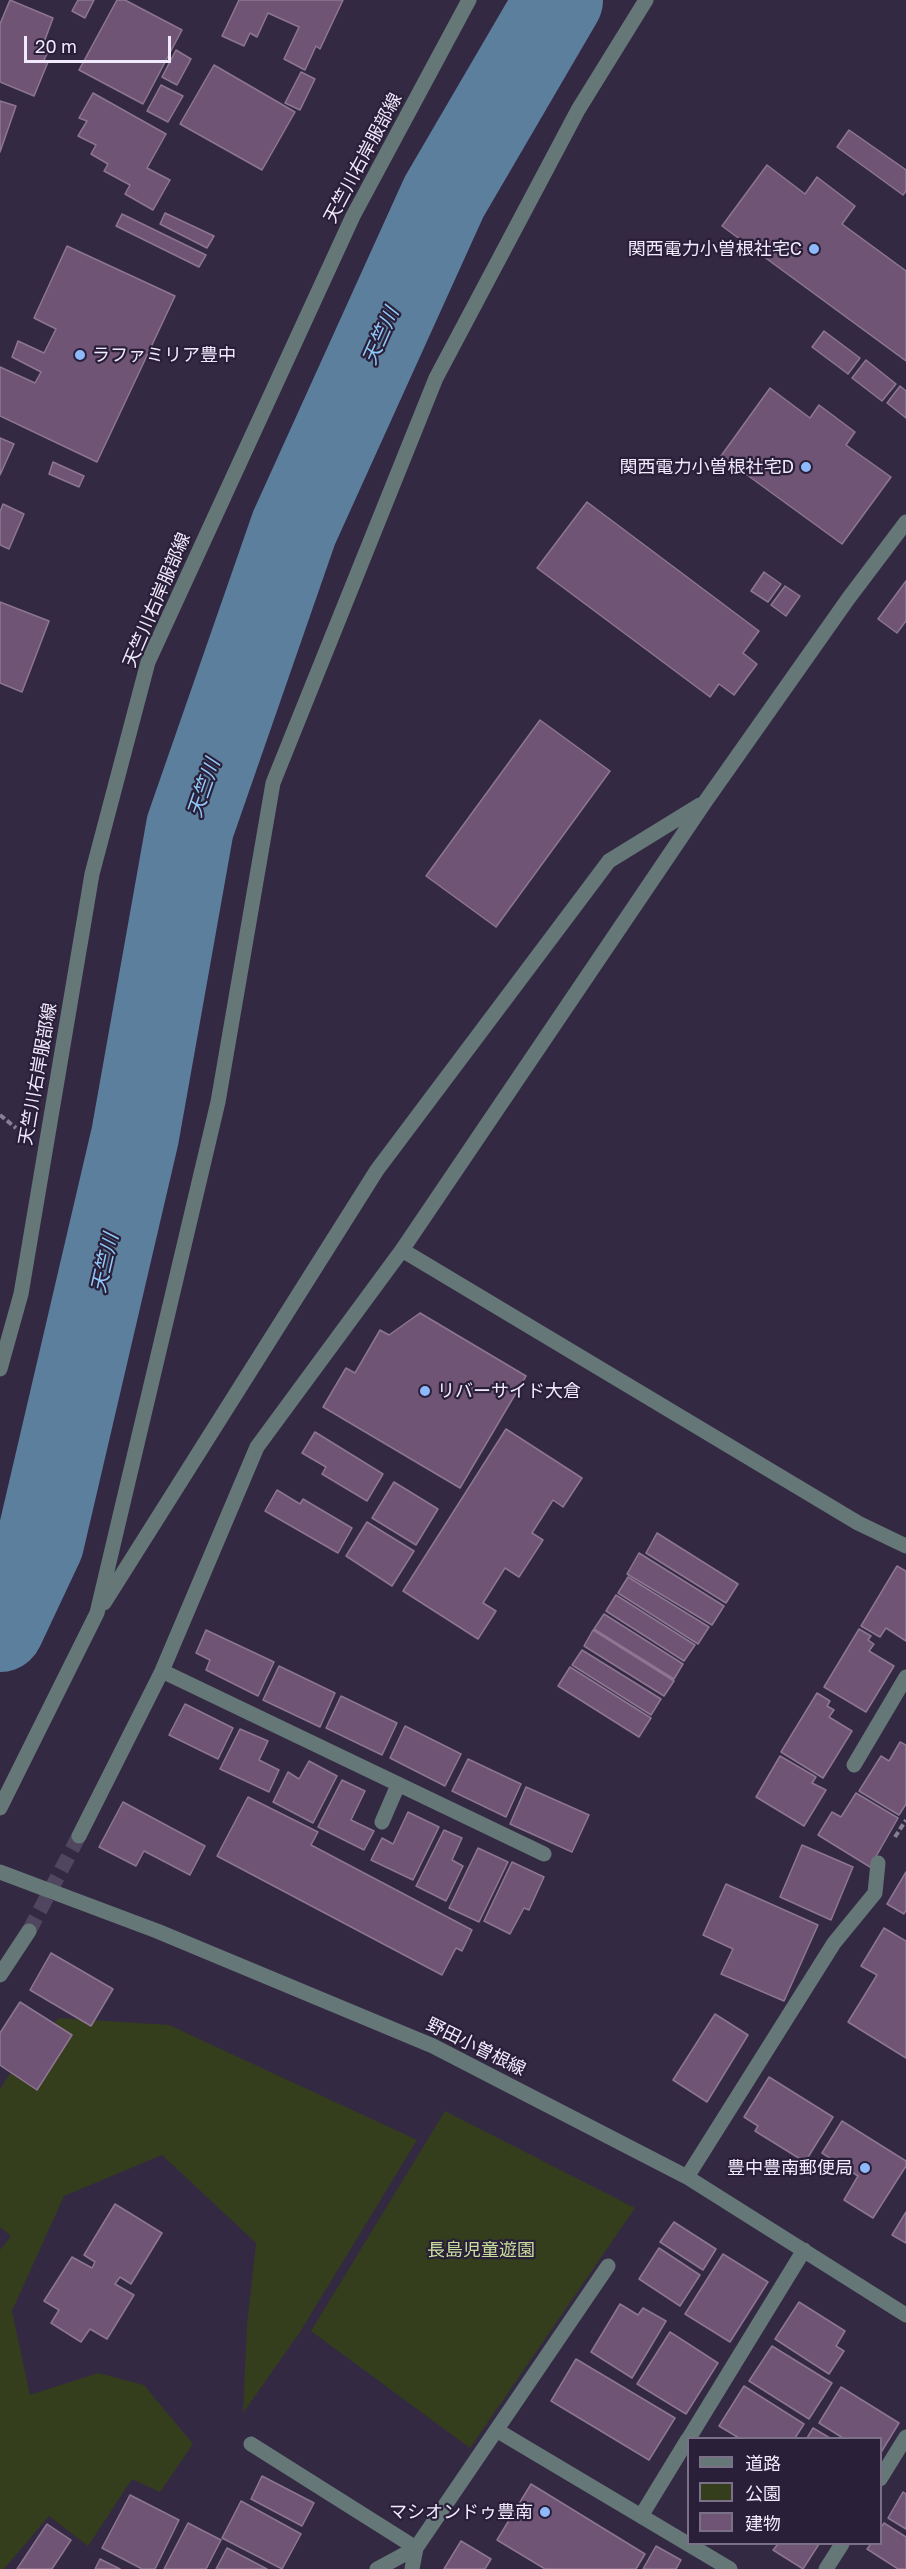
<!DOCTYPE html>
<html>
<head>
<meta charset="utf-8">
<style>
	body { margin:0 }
	#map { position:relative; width:906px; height:2569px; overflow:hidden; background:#342943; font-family:"Golos Text","Noto Sans JP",sans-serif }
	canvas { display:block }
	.legend { position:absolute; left:687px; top:2437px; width:195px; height:108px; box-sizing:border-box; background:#2a1f39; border:2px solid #7a7087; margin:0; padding:8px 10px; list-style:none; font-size:18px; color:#f1eafc }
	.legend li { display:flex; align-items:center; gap:12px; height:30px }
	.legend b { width:30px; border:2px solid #7a7087 }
	.scale { position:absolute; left:24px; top:36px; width:147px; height:27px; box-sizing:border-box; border:3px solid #f1eafc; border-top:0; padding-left:8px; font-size:18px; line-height:21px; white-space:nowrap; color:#f1eafc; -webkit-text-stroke:4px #2a1f39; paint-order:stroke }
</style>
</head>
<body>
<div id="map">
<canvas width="906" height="2569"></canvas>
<ul class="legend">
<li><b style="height:8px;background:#657877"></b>道路</li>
<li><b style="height:16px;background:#343e1c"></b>公園</li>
<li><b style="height:16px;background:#705475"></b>建物</li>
</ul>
<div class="scale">20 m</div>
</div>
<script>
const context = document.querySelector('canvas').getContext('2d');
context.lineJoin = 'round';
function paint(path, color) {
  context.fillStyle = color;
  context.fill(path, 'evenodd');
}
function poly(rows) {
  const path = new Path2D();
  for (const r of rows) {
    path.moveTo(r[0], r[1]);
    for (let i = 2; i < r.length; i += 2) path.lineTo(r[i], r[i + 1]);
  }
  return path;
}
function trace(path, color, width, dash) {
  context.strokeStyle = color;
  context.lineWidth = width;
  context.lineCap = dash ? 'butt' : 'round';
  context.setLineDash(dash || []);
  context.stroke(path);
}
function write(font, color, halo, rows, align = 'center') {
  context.font = font + ' "Golos Text","Noto Sans JP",sans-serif';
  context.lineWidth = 4.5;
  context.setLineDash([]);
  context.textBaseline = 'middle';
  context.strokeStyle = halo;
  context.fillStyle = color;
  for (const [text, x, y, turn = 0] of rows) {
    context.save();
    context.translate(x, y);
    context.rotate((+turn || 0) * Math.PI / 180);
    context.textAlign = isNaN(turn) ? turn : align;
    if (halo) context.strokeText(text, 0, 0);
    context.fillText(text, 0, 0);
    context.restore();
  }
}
paint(poly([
	[59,2018,169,2025,417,2140,300,2332,243,2413,247,2325,256,2243,162,2155,64,2196,12,2311,30,2395,98,2373,144,2385,193,2444,160,2492,132,2479,88,2546,49,2516,4,2569,0,2569,0,2250,11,2236,0,2227,0,2089,24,2052],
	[445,2111,635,2208,470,2448,311,2331]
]), '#343e1c');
trace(poly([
	[0,1628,40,1543,135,1136,190,827,294,528,444,197,559,0]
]), '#5c7f9e', 88);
const building = poly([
	[10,0,53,18,43,45,50,48,44,60,48,62,34,96,0,82,0,24,10,0],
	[78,0,94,0,85,18,72,11,78,0],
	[117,0,125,0,182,30,143,104,79,70,117,0],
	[239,0,343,0,320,49,316,46,305,70,284,59,299,27,268,13,257,37,250,33,244,46,222,36,239,0],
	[176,50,191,59,177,85,162,77,176,50],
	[214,65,295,112,262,170,180,124,214,65],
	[301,72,315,79,300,110,285,103,301,72],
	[161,85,183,96,168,122,147,111,161,85],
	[93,93,166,134,147,168,170,180,153,210,125,194,130,185,104,171,108,164,91,154,96,145,78,136,87,121,79,118,93,93],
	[0,101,16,106,0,152,0,101],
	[849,130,906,170,906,191,903,195,837,147,849,130],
	[767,165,805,194,817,177,855,206,842,224,906,271,906,361,722,226,767,165],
	[165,213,214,236,207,248,160,224,165,213],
	[122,214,206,255,199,267,116,226,122,214],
	[67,246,175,296,97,462,0,416,0,367,35,383,41,372,12,357,18,341,44,353,56,329,34,318,67,246],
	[824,331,860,358,848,374,812,347,824,331],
	[866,360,896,384,882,401,852,378,866,360],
	[900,386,906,391,906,418,887,403,900,386],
	[770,388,810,418,819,405,855,432,846,445,891,477,842,544,721,456,770,388],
	[0,438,14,444,0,475,0,438],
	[53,462,84,476,79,487,49,474,53,462],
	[587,502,759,631,743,653,757,664,734,695,719,684,710,697,537,568,587,502],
	[3,504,24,514,9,549,0,545,0,512,3,504],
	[764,572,781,584,768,602,751,591,764,572],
	[906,581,906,621,897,633,878,619,906,581],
	[785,586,800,596,786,616,771,605,785,586],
	[0,602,49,621,22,692,0,683,0,602],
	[540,720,610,771,496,927,426,876,540,720],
	[420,1313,526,1376,460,1488,323,1407,346,1368,355,1373,380,1330,389,1335,420,1313],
	[506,1429,582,1478,563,1507,553,1500,532,1533,543,1540,519,1577,505,1568,483,1603,496,1611,478,1639,403,1591,506,1429],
	[315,1432,383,1474,367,1501,322,1474,326,1467,302,1453,315,1432],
	[394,1482,438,1509,416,1545,372,1518,394,1482],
	[277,1490,300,1504,303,1499,352,1528,338,1553,265,1511,277,1490],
	[367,1522,414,1551,392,1586,346,1556,367,1522],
	[657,1533,738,1584,726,1603,646,1553,657,1533],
	[639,1553,724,1606,712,1625,627,1574,639,1553],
	[897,1566,906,1571,906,1641,886,1628,880,1637,861,1626,897,1566],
	[628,1577,709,1627,698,1644,618,1593,628,1577],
	[616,1595,695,1645,684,1661,606,1611,616,1595],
	[604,1614,683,1664,674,1679,594,1629,604,1614],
	[859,1629,871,1636,868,1640,874,1644,869,1651,894,1666,866,1712,824,1687,859,1629],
	[206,1630,274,1662,258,1696,206,1670,210,1660,196,1653,206,1630],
	[593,1630,674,1681,664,1696,584,1646,593,1630],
	[582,1650,661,1699,651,1715,572,1665,582,1650],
	[279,1666,335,1693,320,1727,263,1700,279,1666],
	[570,1667,651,1718,639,1737,558,1686,570,1667],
	[817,1693,830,1701,827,1706,834,1710,829,1717,852,1731,823,1778,781,1752,817,1693],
	[341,1696,397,1723,382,1755,326,1728,341,1696],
	[185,1704,233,1728,218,1759,169,1735,185,1704],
	[405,1726,461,1754,445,1786,390,1758,405,1726],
	[240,1729,268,1741,259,1760,279,1770,269,1792,220,1769,240,1729],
	[900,1742,906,1745,906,1804,899,1815,859,1791,881,1756,889,1761,900,1742],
	[780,1756,816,1777,812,1783,826,1790,804,1826,756,1797,780,1756],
	[468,1759,521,1784,506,1817,452,1791,468,1759],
	[309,1761,337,1776,313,1823,273,1802,288,1772,299,1779,309,1761],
	[342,1780,365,1791,351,1820,374,1831,364,1850,318,1827,342,1780],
	[526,1787,589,1815,572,1852,510,1824,526,1787],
	[856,1793,898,1818,870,1867,818,1835,832,1812,841,1817,856,1793],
	[248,1797,318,1832,311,1845,472,1930,462,1951,456,1948,442,1975,217,1856,248,1797],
	[123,1802,205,1846,190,1875,144,1851,136,1866,99,1847,123,1802],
	[408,1812,439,1827,413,1880,371,1860,382,1838,393,1844,408,1812],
	[444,1830,462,1838,452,1860,463,1866,446,1901,416,1886,444,1830],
	[802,1845,853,1867,831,1920,780,1897,802,1845],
	[478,1848,508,1862,479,1922,449,1908,478,1848],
	[512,1862,544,1877,529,1910,524,1908,510,1934,484,1921,512,1862],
	[906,1872,906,1910,904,1914,887,1904,906,1872],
	[726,1884,818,1925,784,2001,721,1974,733,1949,703,1935,726,1884],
	[884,1928,906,1941,906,2058,848,2022,877,1975,861,1966,884,1928],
	[51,1953,113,1989,91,2026,30,1990,51,1953],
	[20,2002,72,2035,37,2090,0,2065,0,2033,20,2002],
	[715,2014,748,2035,707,2102,673,2080,715,2014],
	[769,2077,833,2117,805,2162,755,2131,758,2126,744,2117,769,2077],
	[842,2121,906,2161,906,2166,873,2218,844,2200,858,2176,822,2153,842,2121],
	[115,2204,162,2233,131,2284,120,2277,115,2284,134,2295,107,2339,90,2329,81,2342,51,2323,59,2310,44,2301,72,2257,92,2268,95,2262,84,2255,115,2204],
	[906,2212,906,2243,892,2235,906,2212],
	[674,2222,716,2249,703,2270,660,2242,674,2222],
	[659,2248,700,2275,680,2306,639,2279,659,2248],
	[723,2254,768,2282,730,2342,685,2314,723,2254],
	[799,2302,845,2331,836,2346,844,2351,829,2374,775,2339,799,2302],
	[620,2304,638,2315,643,2308,666,2321,632,2378,591,2352,620,2304],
	[670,2332,718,2363,686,2414,637,2384,670,2332],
	[772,2346,832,2383,809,2419,749,2381,772,2346],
	[576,2359,675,2418,649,2460,551,2401,576,2359],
	[744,2386,804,2424,795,2438,739,2438,719,2426,744,2386],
	[841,2387,899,2423,880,2454,880,2438,843,2438,819,2423,841,2387],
	[813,2428,830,2438,807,2438,813,2428],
	[262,2476,314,2503,302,2526,251,2499,262,2476],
	[531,2484,645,2554,636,2569,545,2569,497,2540,531,2484],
	[903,2492,906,2494,906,2529,888,2518,903,2492],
	[130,2495,179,2520,155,2569,142,2569,102,2548,130,2495],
	[241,2501,301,2534,282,2569,222,2538,241,2501],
	[188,2523,221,2540,206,2569,164,2569,188,2523],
	[884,2523,906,2537,906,2569,898,2569,867,2549,871,2544,880,2544,880,2529,884,2523],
	[47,2524,71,2540,52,2569,17,2569,47,2524],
	[461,2541,491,2559,485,2569,444,2569,461,2541],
	[778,2544,819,2544,803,2569,773,2550,778,2544],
	[656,2546,681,2560,676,2569,643,2569,656,2546],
	[227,2548,267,2569,216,2569,227,2548],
	[100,2559,120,2569,95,2569,100,2559]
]);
paint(building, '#705475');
trace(building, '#8d7691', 1.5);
trace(poly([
	[29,1931,79,1836]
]), '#50465f', 15, [15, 8]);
trace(poly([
	[0,1115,16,1128],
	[895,1837,906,1820]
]), '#887f95', 4, [6, 3]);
trace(poly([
	[402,1250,858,1523,906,1546],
	[0,1369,21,1294,92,874,148,662,353,216,469,0],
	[104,1603,377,1170,609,861,700,805],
	[162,1671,544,1854],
	[854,1765,906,1677],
	[0,1808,97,1613,218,1102,273,783,436,378,578,110,646,0],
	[382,1822,398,1785],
	[79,1836,162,1671,257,1447,402,1250,705,802,848,599,906,522],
	[0,1872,157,1931,433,2046,687,2177,906,2315],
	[0,1975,29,1931],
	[687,2177,834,1943,875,1893,878,1863],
	[498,2431,730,2569],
	[689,2438,804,2250],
	[251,2444,416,2548,608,2266],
	[880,2479,906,2437],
	[641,2516,688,2439],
	[377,2569,416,2548,412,2569],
	[826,2569,842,2544]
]), '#657877', 15);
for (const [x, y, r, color] of [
	[814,249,6,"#8eb9fc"],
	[80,355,6,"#8eb9fc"],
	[806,467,6,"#8eb9fc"],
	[425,1391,6,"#8eb9fc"],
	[865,2168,6,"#8eb9fc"],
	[545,2512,6,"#8eb9fc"]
]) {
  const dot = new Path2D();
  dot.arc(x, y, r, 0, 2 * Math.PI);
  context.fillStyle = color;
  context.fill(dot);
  trace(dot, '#2a1f39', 2);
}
write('18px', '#f1eafc', '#2a1f39', [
	["天竺川右岸服部線",363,158,-62],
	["天竺川右岸服部線",157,600,-67],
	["天竺川右岸服部線",38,1074,-80],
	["野田小曽根線",476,2047,26]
]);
write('18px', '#f1eafc', '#2a1f39', [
	["関西電力小曽根社宅C",802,249],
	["ラファミリア豊中",92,355,"left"],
	["関西電力小曽根社宅D",794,467],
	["リバーサイド大倉",437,1391,"left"],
	["豊中豊南郵便局",853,2168],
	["マシオンドゥ豊南",533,2512]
], 'right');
write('18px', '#c8de9b', '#2a1f39', [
	["長島児童遊園",481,2250]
]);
write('italic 20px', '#8fc8f9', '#2a1f39', [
	["天竺川",381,336,-66],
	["天竺川",204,788,-71],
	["天竺川",105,1263,-77]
]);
</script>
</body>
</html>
